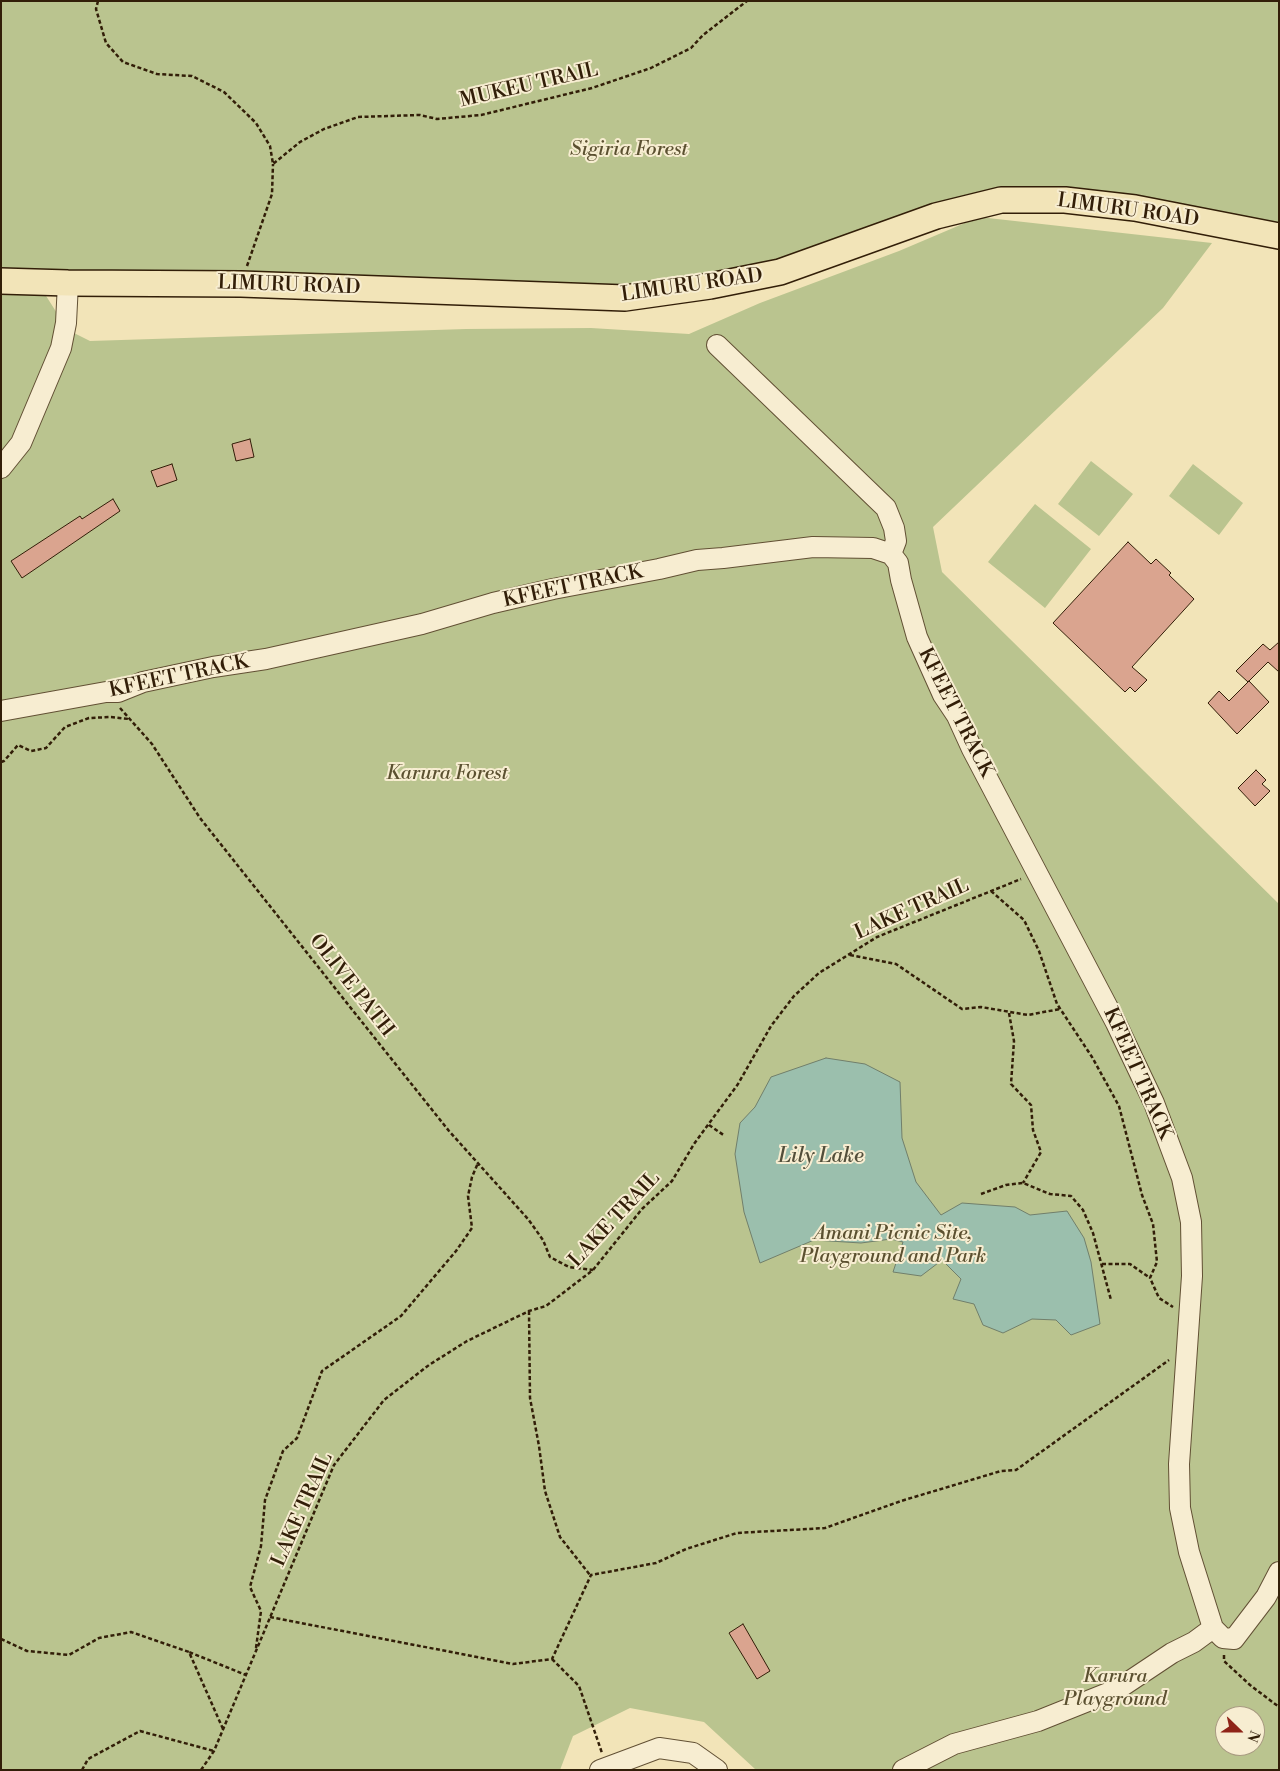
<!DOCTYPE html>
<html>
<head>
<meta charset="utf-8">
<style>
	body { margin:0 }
	#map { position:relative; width:1280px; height:1771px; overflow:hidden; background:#f2e4b8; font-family:"Libre Bodoni",serif }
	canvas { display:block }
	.frame { position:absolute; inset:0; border:2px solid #321e08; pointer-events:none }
	.north { position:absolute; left:1215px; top:1706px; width:50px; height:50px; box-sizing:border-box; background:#f7edd1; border:1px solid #a89a81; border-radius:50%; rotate:112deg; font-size:14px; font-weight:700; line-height:20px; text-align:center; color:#321e08 }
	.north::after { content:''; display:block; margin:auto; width:18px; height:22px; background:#8f2418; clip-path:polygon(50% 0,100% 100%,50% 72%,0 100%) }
</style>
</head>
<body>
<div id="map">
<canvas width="1280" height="1771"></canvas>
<div class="frame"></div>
<div class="north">N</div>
</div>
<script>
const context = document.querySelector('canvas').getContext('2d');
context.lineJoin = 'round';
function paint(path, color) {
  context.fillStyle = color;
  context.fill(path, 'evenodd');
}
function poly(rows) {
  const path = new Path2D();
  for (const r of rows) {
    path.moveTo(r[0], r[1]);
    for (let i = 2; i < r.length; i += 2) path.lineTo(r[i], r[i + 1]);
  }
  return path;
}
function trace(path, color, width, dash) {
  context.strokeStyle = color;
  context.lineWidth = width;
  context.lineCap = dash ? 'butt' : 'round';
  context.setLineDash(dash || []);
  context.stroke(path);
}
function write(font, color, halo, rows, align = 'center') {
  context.font = font + ' "Libre Bodoni",serif';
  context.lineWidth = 4;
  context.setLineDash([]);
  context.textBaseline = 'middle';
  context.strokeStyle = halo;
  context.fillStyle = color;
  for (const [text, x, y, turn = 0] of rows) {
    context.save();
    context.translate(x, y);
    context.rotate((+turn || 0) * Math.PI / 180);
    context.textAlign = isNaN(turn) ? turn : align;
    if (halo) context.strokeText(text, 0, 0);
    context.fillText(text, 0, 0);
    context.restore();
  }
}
paint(poly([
	[1,1,1279,1,1279,227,1089,212,986,200,698,291,1,285],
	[979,217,1212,243,1163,308,933,527,942,572,1279,904,1279,1770,754,1770,755,1769,704,1722,630,1708,573,1736,560,1770,1,1770,1,289,41,288,62,321,70,331,90,341,466,329,591,328,689,334,760,303,899,251],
	[1225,1716,1255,1716,1255,1746,1225,1746],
	[1091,461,1133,494,1099,536,1058,504],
	[1193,464,1243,503,1219,535,1169,496],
	[1035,504,1091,549,1045,608,988,562]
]), '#bac48f');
const water = poly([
	[826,1058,865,1064,900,1082,902,1138,916,1182,941,1215,962,1203,1015,1207,1030,1215,1067,1211,1084,1238,1091,1262,1100,1324,1071,1335,1056,1320,1032,1319,1003,1333,983,1325,974,1304,953,1299,961,1279,942,1260,921,1276,893,1272,903,1242,891,1239,861,1243,814,1240,760,1263,744,1212,735,1154,740,1123,755,1107,771,1077,826,1058]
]);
paint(water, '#9bbfad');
trace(water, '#717f6b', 1);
const building = poly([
	[250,439,254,457,236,461,232,444,250,439],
	[172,464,177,480,157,487,151,471,172,464],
	[113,499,120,511,22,578,11,561,80,516,82,519,113,499],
	[1128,542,1151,564,1156,559,1171,573,1169,575,1194,599,1132,667,1147,680,1135,692,1130,687,1125,692,1053,623,1128,542],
	[1279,642,1279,672,1268,662,1248,682,1236,671,1263,644,1270,650,1279,642],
	[1249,681,1269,702,1237,734,1208,703,1219,691,1229,701,1249,681],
	[1256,770,1266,780,1262,784,1270,791,1255,806,1238,788,1256,770],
	[743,1624,770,1671,757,1679,729,1633,743,1624]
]);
paint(building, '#daa48f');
trace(building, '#321e08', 1);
const minor = poly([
	[717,345,886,508,894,528,896,541,891,554],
	[1,468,21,443,61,348,66,323,68,283],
	[1,711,106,692,118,692,143,682,213,667,266,659,422,624,493,603,553,589,659,569,697,560,723,558,813,547,873,548,891,554,898,563,901,580,917,637,943,695,957,716,972,749,1116,1023,1154,1103,1182,1178,1191,1222,1192,1276,1179,1464,1180,1508,1189,1552,1213,1628,1223,1638,1234,1639,1266,1597,1279,1572],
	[600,1770,659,1748,693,1753,717,1770],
	[903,1770,954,1744,1038,1721,1118,1689,1172,1653,1194,1642,1213,1628]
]);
const major = poly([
	[1,281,68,283,241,284,625,298,710,286,780,272,936,216,1001,200,1065,200,1135,208,1279,236]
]);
trace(minor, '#625034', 22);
trace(major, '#321e08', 28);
trace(poly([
	[98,1,96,9,106,43,123,62,157,74,192,76,224,92,256,123,270,146,273,164,300,142,324,129,358,117,420,115,437,119,481,115,592,88,651,68,691,48,703,35,747,1],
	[247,266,272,194,273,164],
	[120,708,152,744,200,818,354,1012,449,1131,528,1219,543,1240,550,1257,569,1267,593,1270],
	[1,762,4,761,18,745,31,751,46,748,65,727,89,718,111,717,129,719],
	[991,891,1024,920,1039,951,1057,1004,1092,1057,1119,1106,1142,1195,1153,1224,1157,1262,1150,1278,1159,1298,1173,1307],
	[850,955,896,964,962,1009,981,1007,1028,1015,1060,1009],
	[1009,1013,1014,1041,1011,1084,1031,1105,1033,1130,1041,1152,1023,1183],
	[709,1125,725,1136],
	[981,1194,1006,1185,1023,1183,1050,1194,1071,1196,1083,1210,1093,1233,1111,1300],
	[1102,1264,1130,1264,1150,1278],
	[529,1311,530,1398,539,1446,545,1491,560,1537,590,1575],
	[270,1617,513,1664,552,1659,591,1575,656,1563,686,1549,737,1533,825,1528,901,1501,1001,1471,1016,1470,1169,1360],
	[1,1639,27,1651,69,1655,99,1638,131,1632,189,1652],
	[256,1648,261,1611,250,1587,261,1546,265,1500,283,1451,297,1438,322,1371,401,1316,456,1251,472,1228,468,1196,472,1177,478,1163],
	[1224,1655,1224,1661,1250,1685,1279,1707],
	[552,1659,579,1686,602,1753],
	[223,1729,189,1652,246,1675],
	[82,1770,88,1759,140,1731,214,1751],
	[201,1770,214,1751,334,1465,384,1400,429,1365,467,1341,529,1311,546,1306,593,1270,642,1209,672,1181,694,1144,738,1084,771,1026,794,996,819,973,877,937,1021,879]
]), '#321e08', 2.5, [4, 2.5]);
trace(minor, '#f7edd1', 20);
trace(major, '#f2e4b8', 25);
write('20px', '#321e08', '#f7edd1', [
	["MUKEU TRAIL",529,86,-13],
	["LIMURU ROAD",1128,211,8],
	["LIMURU ROAD",289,286,2],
	["LIMURU ROAD",692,286,-8],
	["KFEET TRACK",573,587,-12],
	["KFEET TRACK",179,677,-12],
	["KFEET TRACK",955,713,63],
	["LAKE TRAIL",912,910,-24],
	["OLIVE PATH",351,986,52],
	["KFEET TRACK",1137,1074,66],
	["LAKE TRAIL",615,1220,-47],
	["LAKE TRAIL",303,1510,-66]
]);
write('italic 20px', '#5b5030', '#f7edd1', [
	["Sigiria Forest",629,150],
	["Karura Forest",447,774],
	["Amani Picnic Site,",893,1234],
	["Playground and Park",893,1257],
	["Karura",1115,1677],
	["Playground",1115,1700]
]);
write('italic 21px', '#524e3a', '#f7edd1', [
	["Lily Lake",821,1157]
]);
</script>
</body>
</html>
